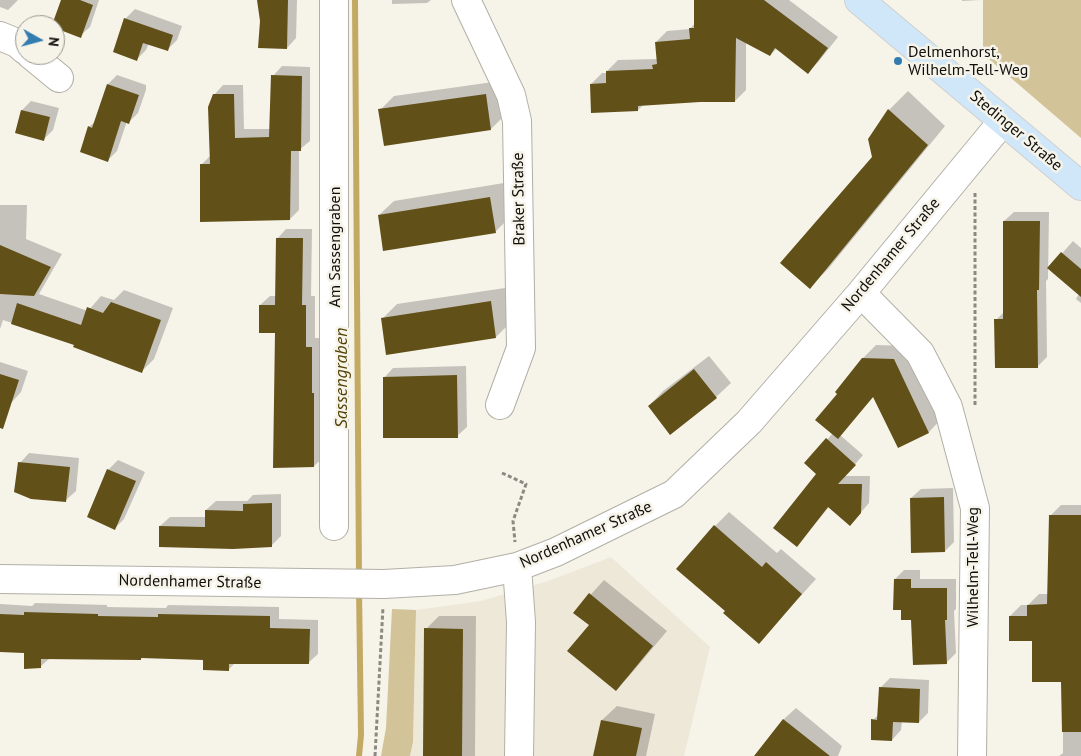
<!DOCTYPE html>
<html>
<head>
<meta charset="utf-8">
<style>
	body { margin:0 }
	#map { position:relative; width:1081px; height:756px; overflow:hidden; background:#f6f3e9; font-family:"PT Sans",sans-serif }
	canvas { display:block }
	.north { position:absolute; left:15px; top:15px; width:50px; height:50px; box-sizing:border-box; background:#f6f3e9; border:1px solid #9a9790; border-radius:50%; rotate:97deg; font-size:14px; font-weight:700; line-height:20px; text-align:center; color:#0f0e0b }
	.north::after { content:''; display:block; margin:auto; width:18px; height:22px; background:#327cb0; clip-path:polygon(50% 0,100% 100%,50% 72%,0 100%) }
</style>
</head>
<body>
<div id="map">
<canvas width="1081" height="756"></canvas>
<div class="north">N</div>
</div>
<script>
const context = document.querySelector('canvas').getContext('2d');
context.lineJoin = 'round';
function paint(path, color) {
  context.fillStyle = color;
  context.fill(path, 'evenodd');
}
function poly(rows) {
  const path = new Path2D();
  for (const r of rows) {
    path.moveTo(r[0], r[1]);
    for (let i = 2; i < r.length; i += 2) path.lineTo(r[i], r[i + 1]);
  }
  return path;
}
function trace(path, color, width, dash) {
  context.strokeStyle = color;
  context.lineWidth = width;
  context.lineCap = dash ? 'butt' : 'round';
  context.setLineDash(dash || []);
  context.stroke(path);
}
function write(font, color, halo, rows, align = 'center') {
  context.font = font + ' "PT Sans",sans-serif';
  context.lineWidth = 5;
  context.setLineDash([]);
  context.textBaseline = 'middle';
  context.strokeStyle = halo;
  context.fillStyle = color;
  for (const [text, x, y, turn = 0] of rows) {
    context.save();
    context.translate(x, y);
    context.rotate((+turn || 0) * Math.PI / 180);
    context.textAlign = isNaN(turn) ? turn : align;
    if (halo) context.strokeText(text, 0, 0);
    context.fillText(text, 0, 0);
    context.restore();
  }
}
paint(poly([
	[611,557,710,647,684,756,410,756,413,742,416,610,481,601,548,581]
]), '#eee8d8');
paint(poly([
	[983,0,1081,0,1081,138,983,54],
	[392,609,416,610,413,742,410,756,381,756,386,728]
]), '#d2c398');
paint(poly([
	[0,0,18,0,8,10,0,7],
	[62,0,99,0,90,27,80,36,53,25],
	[258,0,297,0,296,38,287,48],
	[392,0,431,0,427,3,392,4],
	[695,0,789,0,838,37,819,61,808,72,777,48,770,55,746,42,746,90,735,101,700,101,643,105,638,110,591,84,602,73,607,73,607,71,618,60,657,59,656,42,667,31,690,29,695,23],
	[962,0,980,0,962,1],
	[135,9,182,26,177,40,167,50,149,43,146,50,137,59,125,19],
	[282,66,310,67,310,141,299,150,299,210,290,219,202,164,211,155,214,95,223,85,243,85,244,129,270,129,273,76],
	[117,75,146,85,146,90,138,113,129,122,127,121,117,151,108,160,89,127,96,121,108,84],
	[500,81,505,115,491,129,380,110,394,96],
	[908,91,945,126,828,269,810,287,874,157,869,140,889,110],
	[31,101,59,108,53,130,44,139,16,132,22,110],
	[504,183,509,218,495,232,379,215,394,201],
	[0,205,27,205,26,239,62,254,39,294,88,311,101,296,114,300,124,290,173,308,154,359,142,371,75,344,3,320,0,329],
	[1014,212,1049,212,1048,279,1046,281,1047,357,1037,367,996,320,1004,312,1004,221],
	[286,229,312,229,311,296,315,296,315,338,321,338,324,457,314,466,277,332,260,305,270,296,276,296,277,239],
	[1073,241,1081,248,1081,303,1076,299,1079,294,1049,268],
	[505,288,510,323,496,337,382,319,397,304],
	[876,345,908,346,942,418,929,432,899,446,874,396,840,435,863,455,845,476,870,476,869,503,850,525,829,507,797,545,818,474,806,463,833,433,839,394,863,358],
	[709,356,731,383,716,397,671,433,649,406,663,391],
	[0,362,28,371,21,392,12,402,0,398],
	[466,366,467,427,457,436,384,378,393,368],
	[29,453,79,458,76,491,66,500,20,463],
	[118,460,145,472,124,519,115,528,108,470],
	[953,488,954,542,945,551,911,498,921,489],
	[281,494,281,536,271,546,160,526,170,517,206,517,206,510,216,501,247,501,253,495],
	[1061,505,1081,505,1081,756,1059,756,1063,753,1063,681,1033,639,1010,616,1021,605,1028,605,1039,594,1048,594,1050,516],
	[729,512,777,553,781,549,816,579,759,642,726,611,715,526],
	[904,570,920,570,920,579,956,579,956,609,954,611,956,653,946,663,913,619,902,608,895,579],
	[604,580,667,631,630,675,616,689,591,625,575,612],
	[35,603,107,605,107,607,166,608,168,605,279,607,279,619,318,620,318,654,308,663,235,663,228,670,204,659,143,657,141,659,50,658,40,667,25,652,0,651,0,604,32,606],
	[439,616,476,616,475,756,425,756,426,629],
	[890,678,929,680,928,713,919,722,902,721,901,730,892,740,873,720,879,714,880,688],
	[617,706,655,714,646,756,595,756,602,720],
	[796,708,842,746,838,756,757,756,784,719]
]), '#0003');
trace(poly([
	[355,0,359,576],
	[359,589,361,735,359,756]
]), '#c3aa63', 6);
paint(poly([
	[61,0,80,0,93,5,81,38,55,28,55,25,52,25],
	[257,0,288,0,287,49,258,48,260,21],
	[694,0,764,0,828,48,808,74,775,48,770,56,736,38,735,102,700,102,638,106,638,111,591,113,590,84,606,83,606,71,653,69,652,65,657,64,655,42,690,39,689,28,694,28],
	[124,18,173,35,168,51,143,43,137,61,113,52],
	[271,75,302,76,301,151,291,151,290,220,200,222,200,164,210,164,208,107,213,94,234,94,235,138,269,137],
	[107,84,139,95,129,124,121,121,108,162,80,152,88,126,92,128],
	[486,94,491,130,384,146,378,109],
	[888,109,928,145,810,289,780,263,872,157,868,139],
	[21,110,50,117,44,141,15,133],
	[490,197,496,233,383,251,378,215],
	[1003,221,1040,221,1039,290,1037,290,1038,368,995,368,994,319,1003,319],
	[276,238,303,238,302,305,306,305,306,347,312,347,312,393,314,393,314,467,273,468,275,333,259,333,259,305,275,305],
	[0,245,51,267,34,296,0,294],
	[1061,252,1081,269,1081,297,1047,268],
	[491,301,496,338,386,355,381,318],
	[111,302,161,320,142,373,73,347,74,345,11,324,17,303,81,325,87,307,103,313],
	[862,358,894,359,929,433,898,448,873,397,838,439,815,420,837,394,835,392],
	[694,369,717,398,670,435,648,406],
	[0,374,19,380,3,429,0,428],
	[457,375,458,438,383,438,383,377],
	[826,438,856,465,838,484,862,484,861,513,850,526,828,507,797,547,773,528,816,474,804,463],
	[18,462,70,467,66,502,31,499,14,492],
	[107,469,136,481,115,530,87,517],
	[944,497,945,552,911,553,910,498],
	[272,503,272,547,233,549,159,547,159,526,205,527,205,510,243,511,243,504],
	[1049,515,1081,515,1081,732,1062,732,1061,682,1032,682,1032,641,1009,641,1009,616,1027,616,1027,605,1047,604],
	[714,525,762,567,766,562,802,594,759,644,723,613,725,611,676,569],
	[894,579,911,579,911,588,947,588,947,620,945,620,947,664,913,665,911,620,901,620,901,610,893,610],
	[589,593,653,646,616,691,567,651,589,625,573,613],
	[24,612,98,614,98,616,158,617,158,614,270,616,270,628,310,629,309,664,229,664,229,671,203,670,203,660,141,658,141,660,41,659,41,668,24,669,24,653,0,652,0,614,24,615],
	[424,628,463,629,462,756,423,756],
	[879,687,920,689,919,723,893,722,892,741,871,740,871,719,877,720],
	[783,719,830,756,754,756],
	[601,720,642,728,636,756,593,756]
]), '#625019');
const minor = poly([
	[334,0,334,526],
	[466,0,511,95,517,121,521,348,500,405],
	[0,36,17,43,25,50],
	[31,55,59,78],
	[861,293,920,353,948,407,975,508,972,756],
	[517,567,521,622,519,756],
	[0,579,384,584,455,580,517,567,556,552,674,494,749,422,861,293,1003,121]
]);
const major = poly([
	[859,0,1081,186]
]);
trace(minor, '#b2afa6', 30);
trace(major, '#cfcfce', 30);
trace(poly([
	[975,193,975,407],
	[502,473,526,484,513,521,515,542],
	[375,756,383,607]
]), '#8b8982', 3, [4, 2.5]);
trace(minor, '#fff', 28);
trace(major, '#d0e7fa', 28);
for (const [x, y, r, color] of [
	[898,61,5,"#327cb0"]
]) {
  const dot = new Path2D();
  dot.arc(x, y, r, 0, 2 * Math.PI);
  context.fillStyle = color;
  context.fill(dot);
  trace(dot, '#f6f3e9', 2);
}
write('16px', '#0f0e0b', '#f6f3e9', [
	["Delmenhorst,",908,52],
	["Wilhelm-Tell-Weg",908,70]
], 'left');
write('16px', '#0f0e0b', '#f6f3e9', [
	["Stedinger Straße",1016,131,40],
	["Braker Straße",519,199,-91],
	["Am Sassengraben",335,247,-90],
	["Nordenhamer Straße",891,255,-50],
	["Nordenhamer Straße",586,535,-24],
	["Wilhelm-Tell-Weg",973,567,-90],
	["Nordenhamer Straße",190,582,1]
]);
write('italic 18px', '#534207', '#f6f3e9', [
	["Sassengraben",342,378,-90]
]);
</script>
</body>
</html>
